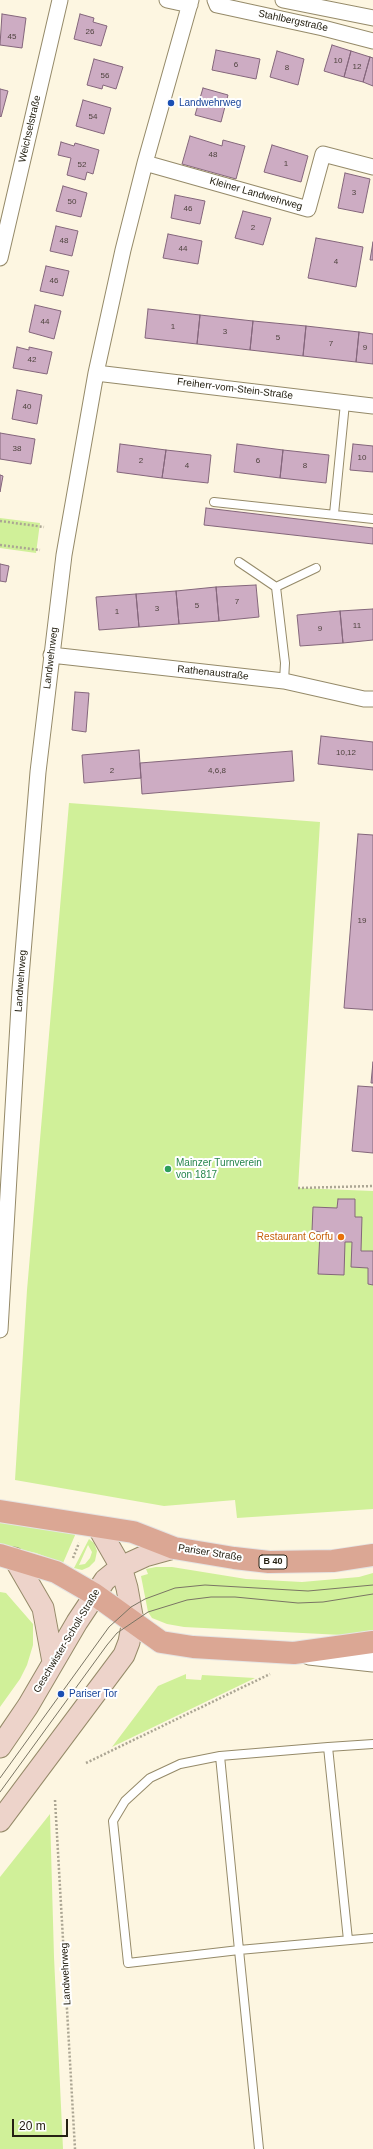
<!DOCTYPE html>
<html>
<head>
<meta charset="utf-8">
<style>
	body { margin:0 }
	#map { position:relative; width:373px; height:2149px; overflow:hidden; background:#fdf6e1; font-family:Helvetica,sans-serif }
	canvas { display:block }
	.scale { position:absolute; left:12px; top:2119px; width:56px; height:18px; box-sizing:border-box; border:2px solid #252113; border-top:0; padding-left:5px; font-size:12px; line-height:14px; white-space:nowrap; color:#252113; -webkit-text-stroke:3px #fff; paint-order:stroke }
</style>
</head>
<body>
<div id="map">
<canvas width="373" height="2149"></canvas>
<div class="scale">20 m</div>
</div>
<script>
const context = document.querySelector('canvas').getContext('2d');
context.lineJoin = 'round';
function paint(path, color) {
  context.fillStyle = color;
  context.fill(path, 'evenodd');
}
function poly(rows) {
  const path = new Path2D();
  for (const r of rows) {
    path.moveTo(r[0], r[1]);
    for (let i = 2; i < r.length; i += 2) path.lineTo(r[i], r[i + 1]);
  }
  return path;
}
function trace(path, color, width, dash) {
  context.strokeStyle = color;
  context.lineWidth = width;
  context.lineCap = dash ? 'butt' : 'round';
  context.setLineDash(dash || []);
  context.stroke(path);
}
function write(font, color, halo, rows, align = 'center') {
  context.font = font + ' Helvetica,sans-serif';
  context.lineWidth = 4;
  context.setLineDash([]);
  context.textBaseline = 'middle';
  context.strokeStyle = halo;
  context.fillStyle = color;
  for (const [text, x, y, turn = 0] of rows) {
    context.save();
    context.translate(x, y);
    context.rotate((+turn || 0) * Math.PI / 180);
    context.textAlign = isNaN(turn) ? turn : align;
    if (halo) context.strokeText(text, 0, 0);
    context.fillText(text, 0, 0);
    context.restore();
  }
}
paint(poly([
	[0,518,40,523,36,553,0,548],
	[69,803,320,822,298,1188,373,1191,373,1509,237,1518,235,1500,164,1506,15,1480,27,1290],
	[0,1520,76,1533,63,1563,36,1553,0,1545],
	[89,1539,94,1543,97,1551,95,1561,89,1567,82,1570,74,1568],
	[88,1545,92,1552,90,1558,85,1564,79,1565],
	[156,1567,172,1567,246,1579,302,1582,359,1577,373,1573,373,1630,342,1635,184,1627,167,1624,152,1618,148,1612,141,1576,148,1574,146,1569],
	[0,1592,6,1593,33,1624,33,1645,27,1665,20,1679,0,1707],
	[186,1674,186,1679,201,1680,202,1675,255,1678,112,1747,158,1686],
	[50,1814,54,1957,63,2149,0,2149,0,1877]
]), '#d0f099');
const building = poly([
	[2,14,26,18,22,48,0,45,2,14],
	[80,14,94,18,93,22,107,26,101,46,74,39,80,14],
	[332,45,351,51,344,77,324,71,332,45],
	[216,50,260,59,256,79,212,70,216,50],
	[277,51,304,59,298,85,270,77,277,51],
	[351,51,370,57,363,82,344,77,351,51],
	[370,57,373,58,373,86,363,82,370,57],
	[94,59,123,67,116,89,103,85,102,89,87,85,94,59],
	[203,88,228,95,221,122,195,115,203,88],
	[0,89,8,91,1,117,0,116,0,89],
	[83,100,111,108,104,134,76,126,83,100],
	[190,136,222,146,223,140,245,146,236,179,182,164,190,136],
	[61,142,74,146,75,143,99,150,93,174,87,172,85,180,67,175,71,158,58,155,61,142],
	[272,145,308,156,301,182,264,172,272,145],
	[345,173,370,179,363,213,338,208,345,173],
	[63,186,87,193,81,217,56,211,63,186],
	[175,195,205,201,200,224,171,218,175,195],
	[243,211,271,218,263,245,235,238,243,211],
	[56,226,78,231,72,256,50,251,56,226],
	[168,234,202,241,198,264,163,258,168,234],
	[316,238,363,247,356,287,308,278,316,238],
	[373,242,373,260,370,260,373,242],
	[46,266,69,271,63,296,40,291,46,266],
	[35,305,61,311,54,339,29,332,35,305],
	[148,309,200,315,197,344,145,338,148,309],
	[200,315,253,321,250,350,197,344,200,315],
	[253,321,306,326,303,356,250,350,253,321],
	[306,326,359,332,356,362,303,356,306,326],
	[359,332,373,334,373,364,356,362,359,332],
	[17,347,29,350,29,347,52,352,47,374,13,368,17,347],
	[17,390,42,395,37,424,12,419,17,390],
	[0,433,35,439,31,464,0,459,0,433],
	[120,444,166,450,162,478,117,472,120,444],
	[237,444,283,450,280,478,234,472,237,444],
	[353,444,373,446,373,472,350,470,353,444],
	[166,450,211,455,208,483,162,478,166,450],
	[283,450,329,455,326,483,280,478,283,450],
	[0,475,3,476,0,492,0,475],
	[206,508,373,528,373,544,204,525,206,508],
	[0,564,9,566,6,582,0,581,0,564],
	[256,585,259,617,219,621,216,587,256,585],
	[216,587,219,621,179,624,176,591,216,587],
	[176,591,179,624,139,627,136,594,176,591],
	[136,594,139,627,99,630,96,597,136,594],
	[373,609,373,640,343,643,340,611,373,609],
	[340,611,343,643,300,646,297,615,340,611],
	[75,692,89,693,86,732,72,730,75,692],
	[321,736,373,742,373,770,318,764,321,736],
	[139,750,141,778,84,783,82,755,139,750],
	[292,751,294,781,142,794,140,763,292,751],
	[358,834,373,835,373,1010,344,1008,358,834],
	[373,1062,373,1083,371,1083,373,1062],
	[358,1086,373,1087,373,1153,352,1151,358,1086],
	[338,1199,355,1199,355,1217,362,1217,361,1251,373,1251,373,1285,368,1284,368,1268,351,1267,352,1242,345,1242,344,1275,318,1274,320,1232,312,1231,313,1207,337,1208,338,1199]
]);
paint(building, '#cdacc3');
trace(building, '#84667b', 1);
const service = poly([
	[214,502,373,519],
	[334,514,345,403],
	[239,562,276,587,285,663,284,681],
	[276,587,316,568],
	[328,1747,373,1744],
	[220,1756,180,1764,150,1778,125,1801,113,1821,128,1963,239,1950,220,1756,328,1747,348,1940],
	[259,2149,239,1950,373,1938]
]);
const minor = poly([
	[167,0,190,5],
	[215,0,217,5,323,28,373,41],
	[283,0,373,18],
	[145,163,308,209,323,154,373,167],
	[0,258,60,0],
	[96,373,373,406],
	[51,655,284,681,364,699,373,699],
	[0,1330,20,989,38,772,64,555,96,373,123,250,145,163,191,0]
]);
const tertiary = poly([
	[309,1655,373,1662]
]);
const secondary = poly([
	[14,1558,43,1608,53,1662],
	[0,1747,28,1706,77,1622,105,1580,121,1567,145,1556,174,1548],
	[0,1821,124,1655,129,1642,133,1621,127,1588,121,1567,98,1527]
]);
const primary = poly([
	[0,1511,133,1532,174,1548,234,1558,269,1562,333,1561,373,1555],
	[0,1555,56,1572,94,1594,161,1642,193,1647,294,1653,373,1642]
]);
trace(service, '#958a69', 10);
trace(minor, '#958a69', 17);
trace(tertiary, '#958a69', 21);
trace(secondary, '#958a69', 23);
trace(primary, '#e5e4e3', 24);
trace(poly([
	[0,521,44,527],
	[0,545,40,550],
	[298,1188,373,1186],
	[73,1558,79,1543],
	[86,1763,270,1674],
	[55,1800,75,2149]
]), '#aba593', 2.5, [2, 2]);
trace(service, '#fff', 8);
trace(minor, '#fff', 15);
trace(tertiary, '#fff', 19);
trace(secondary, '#edd3ca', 21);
trace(primary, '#dba794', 22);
trace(poly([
	[0,1778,109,1627,131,1607,145,1599,175,1588,205,1585,308,1591,373,1585],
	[0,1792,107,1645,117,1633,148,1612,187,1600,211,1597,235,1597,298,1603,323,1602,373,1594]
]), '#7a7564', 1);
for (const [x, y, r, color] of [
	[171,103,4,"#1a4fb4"],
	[168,1169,4,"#2e9e5b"],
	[341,1237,4,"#e8710a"],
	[61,1694,4,"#1a4fb4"]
]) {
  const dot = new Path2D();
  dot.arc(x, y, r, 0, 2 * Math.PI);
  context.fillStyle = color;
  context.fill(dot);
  trace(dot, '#fff', 1.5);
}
write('8px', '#4f443f', null, [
	["26",90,32],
	["45",12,37],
	["10",338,61],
	["6",236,65],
	["12",357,67],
	["8",287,68],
	["56",105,76],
	["54",93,117],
	["48",213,155],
	["1",286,164],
	["52",82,165],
	["3",354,193],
	["50",72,202],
	["46",188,209],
	["2",253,228],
	["48",64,241],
	["44",183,249],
	["4",336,262],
	["46",54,281],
	["44",45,322],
	["1",173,327],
	["3",225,332],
	["5",278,338],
	["7",331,344],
	["9",365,348],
	["42",32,360],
	["40",27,407],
	["38",17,449],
	["10",362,458],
	["2",141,461],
	["6",258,461],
	["4",187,466],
	["8",305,466],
	["7",237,602],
	["5",197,606],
	["3",157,609],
	["1",117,612],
	["11",357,626],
	["9",320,629],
	["10,12",346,753],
	["2",112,771],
	["4,6,8",217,771],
	["19",362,921]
]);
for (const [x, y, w] of [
	[273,1562,28]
]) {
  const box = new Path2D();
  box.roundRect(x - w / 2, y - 7, w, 14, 3);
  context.fillStyle = '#fff';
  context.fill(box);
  trace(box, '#252113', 1);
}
write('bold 9px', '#252113', null, [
	["B 40",273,1562]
]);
write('10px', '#252113', '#fff', [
	["Stahlbergstraße",293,21,12],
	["Weichselstraße",30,129,-77],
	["Kleiner Landwehrweg",256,194,16],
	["Freiherr-vom-Stein-Straße",235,389,7],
	["Landwehrweg",51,658,-83],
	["Rathenaustraße",213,673,6],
	["Landwehrweg",21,981,-86],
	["Pariser Straße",210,1553,9],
	["Geschwister-Scholl-Straße",67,1641,-59],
	["Landwehrweg",66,1974,-93]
]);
write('10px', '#164399', '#fff', [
	["Landwehrweg",179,103],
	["Pariser Tor",69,1694]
], 'left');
write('10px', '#27864d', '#fff', [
	["Mainzer Turnverein",176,1163],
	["von 1817",176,1175]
], 'left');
write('10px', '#c56008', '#fff', [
	["Restaurant Corfu",333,1237]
], 'right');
</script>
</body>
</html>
